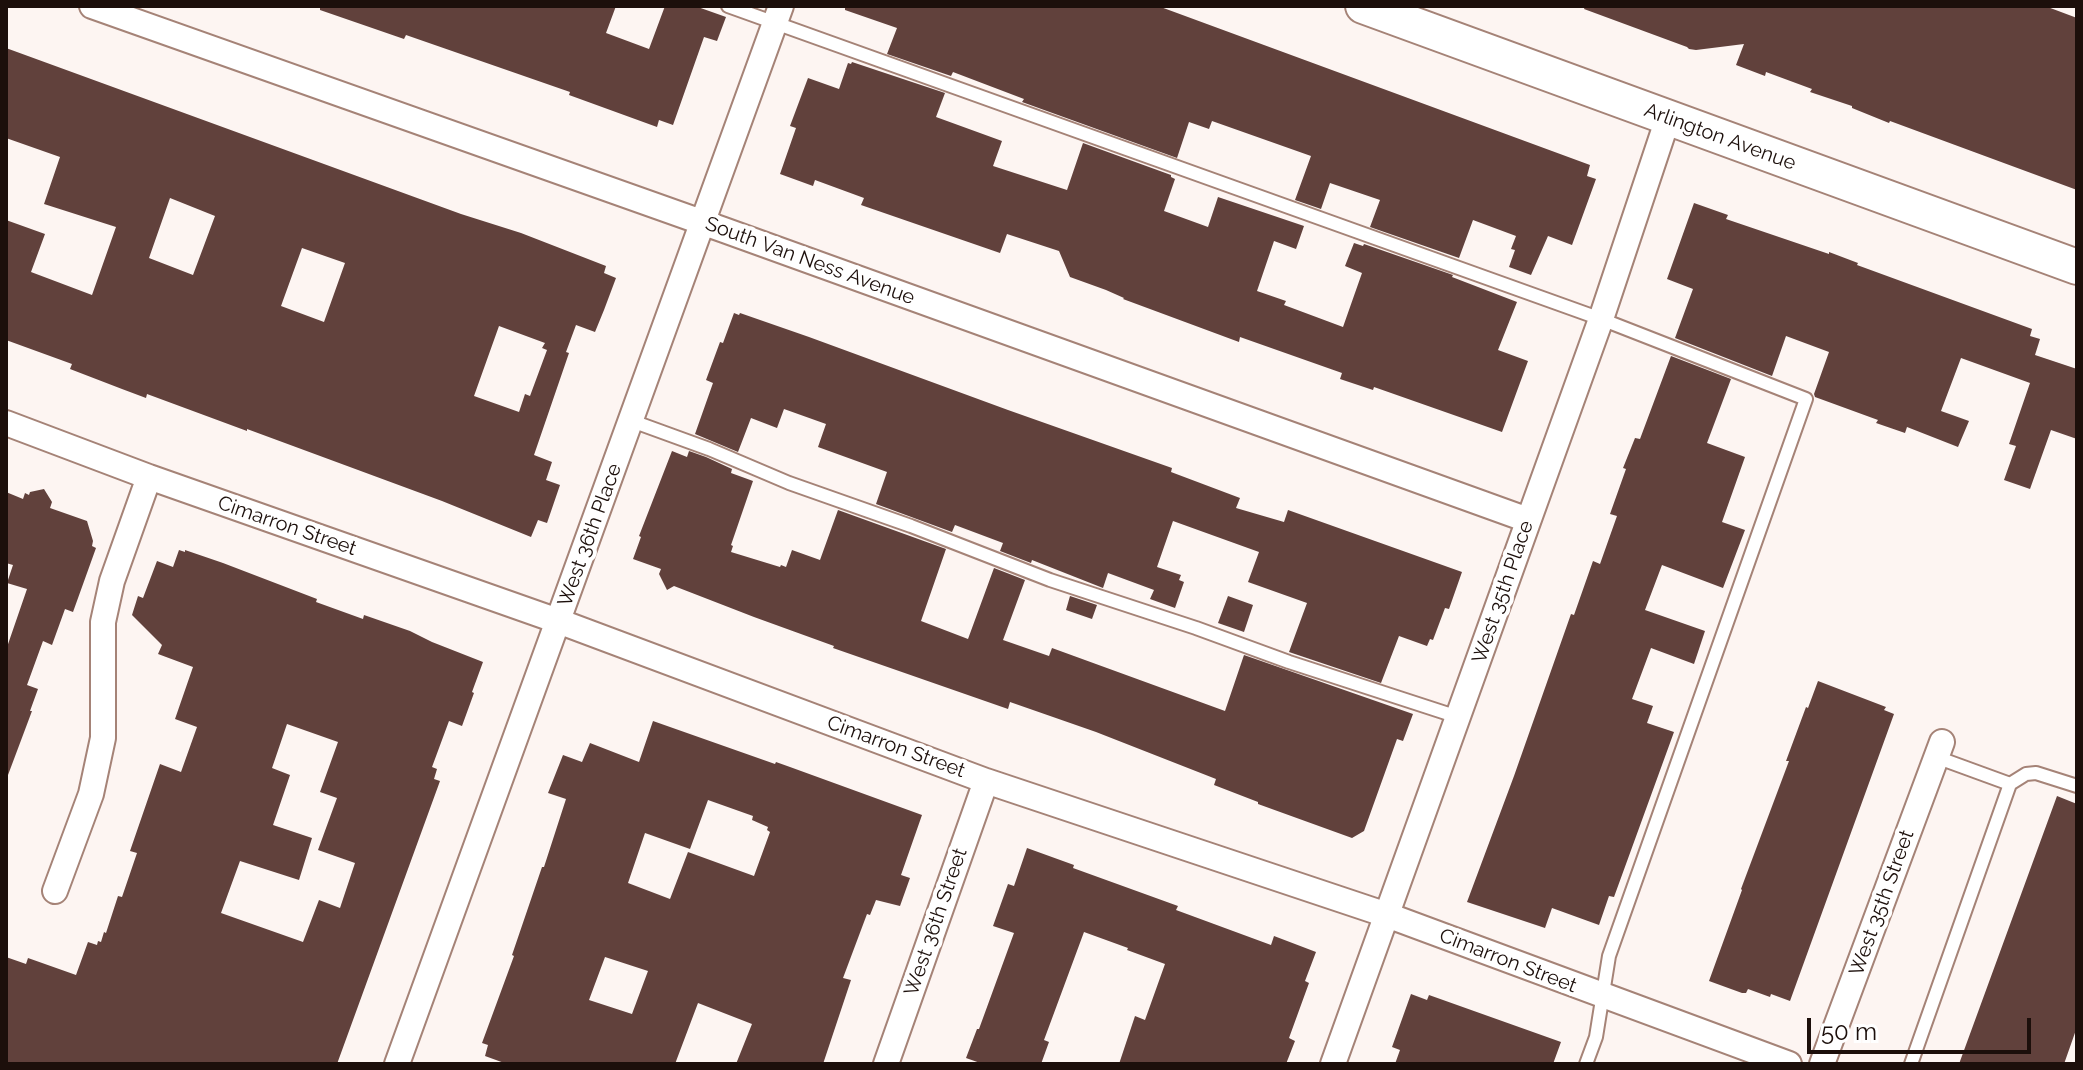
<!DOCTYPE html>
<html>
<head>
<meta charset="utf-8">
<style>
	body { margin:0 }
	#map { position:relative; width:2083px; height:1070px; overflow:hidden; background:#fdf5f2; font-family:Raleway,sans-serif }
	canvas { display:block }
	.frame { position:absolute; inset:0; border:8px solid #1c0f0b; pointer-events:none }
	.scale { position:absolute; left:1807px; top:1018px; width:224px; height:36px; box-sizing:border-box; border:4px solid #1c0f0b; border-top:0; padding-left:10px; font-size:24px; line-height:28px; white-space:nowrap; color:#1c0f0b; -webkit-text-stroke:6px #fff; paint-order:stroke }
</style>
</head>
<body>
<div id="map">
<canvas width="2083" height="1070"></canvas>
<div class="frame"></div>
<div class="scale">50 m</div>
</div>
<script>
const context = document.querySelector('canvas').getContext('2d');
context.lineJoin = 'round';
function paint(path, color) {
  context.fillStyle = color;
  context.fill(path, 'evenodd');
}
function poly(rows) {
  const path = new Path2D();
  for (const r of rows) {
    path.moveTo(r[0], r[1]);
    for (let i = 2; i < r.length; i += 2) path.lineTo(r[i], r[i + 1]);
  }
  return path;
}
function trace(path, color, width, dash) {
  context.strokeStyle = color;
  context.lineWidth = width;
  context.lineCap = dash ? 'butt' : 'round';
  context.setLineDash(dash || []);
  context.stroke(path);
}
function write(font, color, halo, rows, align = 'center') {
  context.font = font + ' Raleway,sans-serif';
  context.lineWidth = 8;
  context.setLineDash([]);
  context.textBaseline = 'middle';
  context.strokeStyle = halo;
  context.fillStyle = color;
  for (const [text, x, y, turn = 0] of rows) {
    context.save();
    context.translate(x, y);
    context.rotate((+turn || 0) * Math.PI / 180);
    context.textAlign = isNaN(turn) ? turn : align;
    if (halo) context.strokeText(text, 0, 0);
    context.fillText(text, 0, 0);
    context.restore();
  }
}
paint(poly([
	[320,6,616,6,606,33,649,49,665,6,695,6,726,17,717,41,704,37,673,125,659,120,657,127,569,95,570,92,406,35,404,39,320,10],
	[845,6,1158,6,1590,165,1587,176,1596,179,1572,245,1548,236,1531,275,1509,267,1515,250,1511,249,1516,236,1473,220,1459,258,1370,227,1380,200,1330,183,1321,209,1295,200,1311,156,1212,121,1209,129,1189,122,1177,158,1022,102,1024,99,953,72,951,76,887,54,897,28,845,10],
	[1585,6,2045,6,2077,18,2077,190,1890,121,1889,123,1852,108,1852,106,1810,92,1812,89,1766,72,1765,76,1736,65,1744,44,1696,50,1689,49,1687,47,1584,9],
	[6,48,461,214,521,233,606,266,604,273,616,278,604,310,595,332,576,325,566,352,569,353,534,455,552,462,546,480,560,485,547,523,538,520,531,537,442,501,247,429,247,431,147,394,146,398,122,389,70,369,72,364,6,340,6,220,45,234,31,272,92,295,116,227,44,204,60,157,6,138],
	[170,198,215,216,193,275,149,258],
	[302,248,345,263,324,322,281,306],
	[499,326,545,343,542,348,547,350,530,396,525,394,519,412,474,396],
	[852,62,945,93,936,117,1002,141,993,166,1067,190,1083,143,1171,175,1171,177,1175,179,1164,211,1208,227,1218,197,1304,226,1296,249,1274,241,1257,291,1286,301,1284,305,1343,327,1362,273,1345,266,1354,243,1363,246,1364,244,1453,275,1452,277,1517,302,1498,350,1528,361,1502,432,1374,387,1373,390,1340,379,1342,373,1240,337,1239,342,1123,299,1124,298,1106,290,1070,277,1059,251,1007,234,1000,253,861,205,864,198,815,180,813,186,780,174,796,128,790,126,808,78,839,89,848,63,851,64],
	[1694,203,1728,215,1726,219,1829,254,1829,252,1858,263,1857,265,2032,329,2030,336,2040,339,2035,355,2077,369,2077,439,2051,430,2030,489,2004,480,2016,446,2009,444,2030,383,1961,358,1941,411,1969,421,1958,447,1907,427,1905,433,1876,423,1878,420,1815,397,1814,394,1829,352,1786,336,1772,376,1675,338,1693,289,1667,279],
	[734,313,739,315,740,313,809,337,1008,410,1172,468,1171,472,1240,498,1236,508,1284,522,1288,510,1462,572,1449,609,1445,608,1433,640,1430,639,1427,646,1399,636,1381,683,1289,652,1307,603,1248,582,1259,552,1173,521,1157,567,1181,575,1179,580,1184,582,1175,608,1150,599,1154,590,1108,573,1103,588,1032,560,1031,563,1000,551,1003,543,955,525,952,532,876,504,887,472,818,447,826,424,784,409,777,428,751,418,738,452,695,434,713,383,706,380,720,342,723,343],
	[1671,356,1731,379,1707,443,1745,457,1722,522,1745,530,1723,588,1662,565,1645,610,1705,631,1694,664,1651,648,1632,699,1653,706,1647,723,1674,732,1614,897,1609,896,1599,925,1552,908,1545,928,1467,902,1514,776,1571,614,1574,615,1593,561,1600,564,1617,516,1610,514,1626,469,1623,468,1635,438,1640,439],
	[672,451,687,457,689,451,706,457,732,469,731,473,753,481,731,545,733,546,731,552,780,567,781,565,786,567,792,550,820,560,838,510,946,549,921,621,968,639,994,568,1025,580,1003,640,1049,656,1052,648,1225,711,1244,655,1413,714,1403,741,1397,739,1364,831,1352,838,1258,804,1258,802,1214,785,1216,779,1096,732,1010,702,1008,709,833,648,834,646,754,617,674,586,667,590,659,574,661,569,633,559,641,537,639,536],
	[44,489,52,502,50,508,87,521,93,541,92,546,96,548,73,612,65,609,52,645,43,641,27,685,38,689,30,711,32,711,8,775,6,775,6,650,27,589,7,583,13,565,6,563,6,492,23,499,25,493,29,495,30,492],
	[179,550,185,552,185,550,223,563,317,599,316,602,363,619,364,615,410,631,432,642,483,662,472,692,474,693,462,726,449,721,432,767,437,769,434,779,440,781,337,1064,6,1064,6,957,26,964,28,958,76,975,88,942,97,945,98,941,101,942,104,932,106,933,118,896,122,897,137,853,130,851,160,764,181,772,197,727,175,719,193,667,158,654,162,645,132,615,138,596,143,598,157,561,173,567],
	[287,724,338,742,320,792,337,798,318,850,355,863,340,908,319,900,303,942,221,913,240,861,299,880,312,838,273,825,290,775,272,768],
	[1070,596,1097,605,1092,619,1066,610],
	[1228,596,1253,605,1244,632,1218,623],
	[1818,681,1886,707,1884,710,1894,714,1790,1001,1771,994,1770,997,1748,989,1746,993,1742,993,1709,981,1742,890,1741,889,1789,761,1786,761,1806,707,1808,708],
	[653,721,775,764,776,762,790,767,922,815,901,875,910,878,900,906,876,900,870,915,867,914,843,978,851,980,823,1064,736,1064,752,1024,698,1003,675,1064,507,1064,485,1056,488,1045,482,1043,514,956,512,955,542,867,544,867,566,799,548,793,563,755,582,762,590,743,639,762],
	[708,800,753,816,752,820,768,827,767,830,770,832,754,876,688,852,670,899,628,883,645,833,690,849],
	[605,957,648,971,632,1014,589,1000],
	[2057,796,2077,804,2077,1027,2064,1064,1959,1064],
	[1027,848,1074,865,1073,868,1178,906,1176,910,1271,945,1274,936,1316,952,1305,981,1309,983,1289,1038,1295,1041,1286,1064,1119,1064,1135,1016,1145,1020,1165,964,1127,950,1128,948,1084,932,1044,1040,1049,1042,1041,1064,983,1064,966,1058,977,1029,979,1029,1014,933,993,926,1008,884,1014,886],
	[1411,994,1427,1000,1429,995,1561,1042,1553,1064,1395,1064,1400,1050,1392,1047]
]), '#61413c');
const lane = poly([
	[728,6,1601,319,1806,399,1609,956,1596,1037,1586,1064],
	[632,421,709,449,789,483,911,526,1050,580,1196,628,1289,662,1458,717],
	[1936,757,2010,784],
	[1911,1064,2010,784,2026,774,2036,773,2077,786]
]);
const street = poly([
	[92,6,724,230,1528,520],
	[6,423,149,477,558,621,986,781,1387,915,1789,1064],
	[55,891,91,794,103,738,103,622,112,581,149,477],
	[397,1064,781,6],
	[886,1064,986,781],
	[1333,1064,1601,319,1668,118],
	[1822,1064,1942,742]
]);
const secondary = poly([
	[1363,6,2077,267]
]);
trace(lane, '#a58377', 16);
trace(street, '#a58377', 28);
trace(secondary, '#a58377', 38);
trace(lane, '#fff', 12);
trace(street, '#fff', 24);
trace(secondary, '#fff', 34);
write('20px', '#1c0f0b', '#fff', [
	["Arlington Avenue",1720,137,20],
	["South Van Ness Avenue",810,261,20],
	["Cimarron Street",287,526,19],
	["West 36th Place",590,535,-70],
	["West 35th Place",1503,592,-71],
	["Cimarron Street",896,747,20],
	["West 35th Street",1882,903,-70],
	["West 36th Street",936,922,-71],
	["Cimarron Street",1508,961,21]
]);
</script>
</body>
</html>
